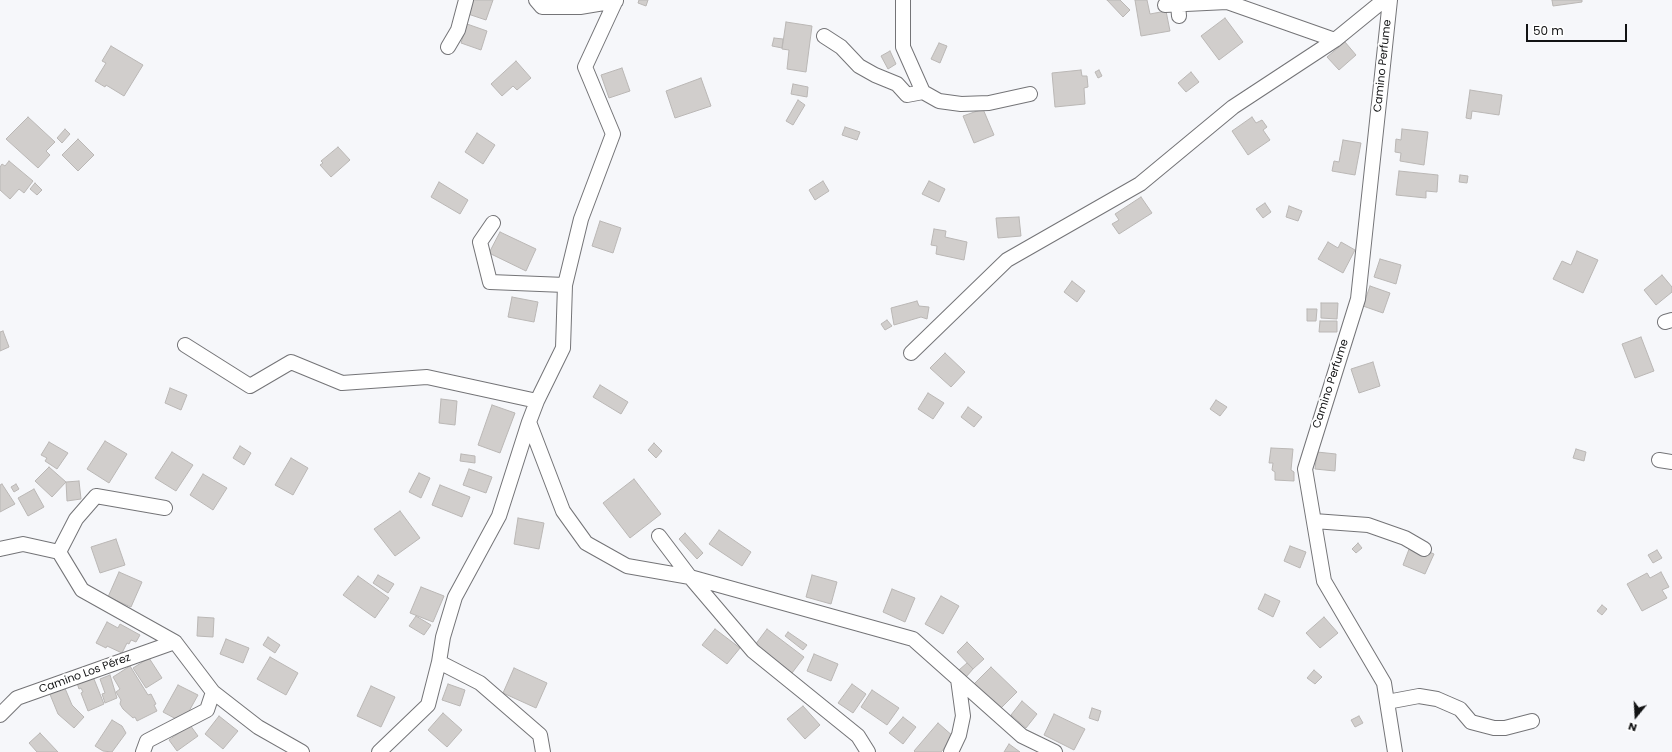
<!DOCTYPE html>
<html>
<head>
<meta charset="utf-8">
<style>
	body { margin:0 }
	#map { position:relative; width:1672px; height:752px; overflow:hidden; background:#f6f7fa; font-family:Poppins,sans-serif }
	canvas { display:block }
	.north { position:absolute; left:1616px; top:696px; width:40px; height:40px; -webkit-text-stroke:3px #fff; paint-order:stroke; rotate:198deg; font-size:11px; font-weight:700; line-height:16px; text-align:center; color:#121314 }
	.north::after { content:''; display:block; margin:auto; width:14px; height:18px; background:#121314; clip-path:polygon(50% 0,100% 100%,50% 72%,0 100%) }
	.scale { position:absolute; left:1526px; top:24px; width:101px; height:18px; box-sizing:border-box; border:2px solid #121314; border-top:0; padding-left:5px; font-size:12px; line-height:14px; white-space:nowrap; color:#121314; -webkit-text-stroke:3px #fff; paint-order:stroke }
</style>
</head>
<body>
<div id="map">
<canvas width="1672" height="752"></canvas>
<div class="north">N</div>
<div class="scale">50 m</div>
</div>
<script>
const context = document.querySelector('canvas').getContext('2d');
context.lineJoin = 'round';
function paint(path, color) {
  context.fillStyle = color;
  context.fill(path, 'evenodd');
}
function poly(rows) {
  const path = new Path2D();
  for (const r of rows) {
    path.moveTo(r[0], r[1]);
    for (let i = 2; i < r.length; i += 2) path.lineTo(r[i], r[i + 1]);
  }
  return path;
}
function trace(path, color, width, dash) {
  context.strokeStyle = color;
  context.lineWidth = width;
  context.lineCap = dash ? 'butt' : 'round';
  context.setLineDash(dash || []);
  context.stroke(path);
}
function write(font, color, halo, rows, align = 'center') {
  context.font = font + ' Poppins,sans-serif';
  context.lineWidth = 4;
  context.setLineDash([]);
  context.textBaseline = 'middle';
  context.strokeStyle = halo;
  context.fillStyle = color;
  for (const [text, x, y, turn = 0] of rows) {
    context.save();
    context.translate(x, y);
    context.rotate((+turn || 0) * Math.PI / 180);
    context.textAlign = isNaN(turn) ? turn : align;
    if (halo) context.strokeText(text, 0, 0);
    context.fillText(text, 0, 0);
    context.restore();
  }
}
const building = poly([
	[469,0,493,0,486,20,465,13,469,0],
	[639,0,648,0,646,6,638,3,639,0],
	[1107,0,1120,0,1130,10,1123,17,1107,0],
	[1135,0,1147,0,1150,14,1166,11,1170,31,1141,36,1135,0],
	[1552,0,1582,0,1582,2,1553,6,1552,0],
	[1225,18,1243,42,1219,60,1201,36,1225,18],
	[786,22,812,26,806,72,787,69,789,50,782,49,786,22],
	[467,24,487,31,481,50,461,43,467,24],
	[774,38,783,39,782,48,772,46,774,38],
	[1345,42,1356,55,1339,70,1327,57,1345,42],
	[939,43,947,46,940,63,931,59,939,43],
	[111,46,143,65,124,96,106,85,105,87,95,81,106,63,102,61,111,46],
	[890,51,896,64,888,69,881,56,890,51],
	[516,61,531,78,517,90,513,86,502,96,491,84,516,61],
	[622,68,630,91,609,98,601,75,622,68],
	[1081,70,1082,76,1087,76,1088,87,1084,88,1085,104,1055,107,1052,73,1081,70],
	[1099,70,1102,76,1098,78,1095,72,1099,70],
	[1191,72,1199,82,1186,92,1178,83,1191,72],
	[701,78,711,106,675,118,666,91,701,78],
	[793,84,808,87,807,97,791,94,793,84],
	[1470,90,1502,95,1499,115,1472,111,1471,119,1466,118,1470,90],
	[798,100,805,105,793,125,786,121,798,100],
	[983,109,994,135,974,143,963,116,983,109],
	[28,117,55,142,46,151,50,155,38,168,6,139,28,117],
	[1252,117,1256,123,1262,120,1267,127,1263,130,1270,140,1248,155,1232,131,1252,117],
	[845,127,860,132,857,140,842,135,845,127],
	[65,129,70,134,62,143,57,138,65,129],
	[1402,129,1428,132,1424,165,1400,161,1401,153,1395,152,1396,139,1401,140,1402,129],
	[477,133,495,145,483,164,465,152,477,133],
	[78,139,94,155,78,171,62,155,78,139],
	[1343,140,1361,143,1355,175,1332,171,1334,161,1339,162,1343,140],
	[338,147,350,160,331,177,320,165,323,163,321,161,338,147],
	[9,161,33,181,24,193,19,189,10,199,0,190,0,167,2,164,5,166,9,161],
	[1399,171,1438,175,1437,192,1426,191,1426,198,1396,195,1399,171],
	[1460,175,1468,176,1467,183,1459,182,1460,175],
	[823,181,829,191,815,200,809,190,823,181],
	[929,181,945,189,939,202,922,194,929,181],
	[439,182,468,200,460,214,431,197,439,182],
	[35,183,42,190,37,195,30,189,35,183],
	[1141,197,1152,213,1119,234,1112,224,1119,220,1115,214,1141,197],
	[1265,203,1271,212,1263,218,1256,209,1265,203],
	[1289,206,1302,211,1298,221,1286,217,1289,206],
	[1019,217,1021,236,998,238,996,218,1019,217],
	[600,221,621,228,613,253,592,246,600,221],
	[934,229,946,231,945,237,967,242,964,260,936,254,937,246,931,245,934,229],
	[500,232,536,249,526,271,489,253,500,232],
	[1328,242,1338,248,1341,242,1355,250,1343,273,1318,259,1328,242],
	[1577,251,1598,260,1583,293,1553,279,1562,261,1571,265,1577,251],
	[1380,259,1401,265,1396,284,1374,277,1380,259],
	[1662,275,1672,287,1672,292,1656,305,1644,290,1662,275],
	[1072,281,1085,291,1077,302,1064,292,1072,281],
	[1370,286,1390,293,1383,313,1363,306,1370,286],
	[512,297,538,302,534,322,508,317,512,297],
	[917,301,919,306,929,307,927,319,921,317,894,325,891,308,917,301],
	[1321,303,1338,303,1337,319,1321,318,1321,303],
	[1307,309,1317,309,1316,321,1307,321,1307,309],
	[887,320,892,326,885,330,881,324,887,320],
	[1320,321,1337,321,1337,332,1319,332,1320,321],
	[3,331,9,347,0,351,0,332,3,331],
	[1641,337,1654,371,1635,378,1622,344,1641,337],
	[945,353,965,372,951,387,930,368,945,353],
	[1373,362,1380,386,1359,393,1351,369,1373,362],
	[600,385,628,402,621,414,593,397,600,385],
	[170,388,187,395,181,410,165,403,170,388],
	[928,393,944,403,933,419,918,409,928,393],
	[441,399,457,401,455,425,439,423,441,399],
	[1216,400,1227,407,1220,416,1210,409,1216,400],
	[492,405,515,413,500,453,478,445,492,405],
	[968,407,982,417,974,427,961,417,968,407],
	[105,441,127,454,109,483,87,469,105,441],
	[49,442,68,453,57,469,45,461,47,458,41,455,49,442],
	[654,443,662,451,656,458,648,450,654,443],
	[240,446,251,453,244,465,233,458,240,446],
	[1271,448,1293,449,1291,470,1294,472,1294,481,1275,480,1275,472,1272,470,1273,463,1269,463,1271,448],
	[1576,449,1586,452,1584,461,1573,458,1576,449],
	[172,452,193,465,176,491,155,478,172,452],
	[1317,452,1336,454,1335,471,1315,469,1317,452],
	[461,454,475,456,475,463,460,461,461,454],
	[291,458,308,468,293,495,275,485,291,458],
	[49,467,66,482,52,497,35,481,49,467],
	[469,469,492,477,486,493,463,485,469,469],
	[419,473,430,478,421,498,409,492,419,473],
	[203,474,227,488,213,510,190,495,203,474],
	[634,479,661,514,630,538,603,503,634,479],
	[79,481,81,499,67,501,66,482,79,481],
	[2,484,15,504,0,512,0,485,2,484],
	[16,484,19,489,14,492,11,487,16,484],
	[440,485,470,497,462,517,432,505,440,485],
	[34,489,44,507,28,516,18,498,34,489],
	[400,511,420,538,395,556,374,529,400,511],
	[518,518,544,523,539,549,514,544,518,518],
	[719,530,751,552,742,566,709,544,719,530],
	[685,533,703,553,697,559,679,539,685,533],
	[116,539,125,565,100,573,91,547,116,539],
	[1358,543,1362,548,1356,553,1352,549,1358,543],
	[1411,544,1434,554,1425,574,1403,565,1411,544],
	[1290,546,1306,552,1300,568,1284,561,1290,546],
	[1657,550,1662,558,1653,563,1648,555,1657,550],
	[119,572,142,582,131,607,108,597,119,572],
	[1661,572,1669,587,1662,590,1667,598,1642,611,1627,584,1647,573,1650,578,1661,572],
	[378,575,394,584,388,593,373,583,378,575],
	[812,575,837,582,831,604,806,597,812,575],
	[358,576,389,598,375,618,343,595,358,576],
	[421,587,444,596,433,622,410,613,421,587],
	[892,589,915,598,905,622,883,612,892,589],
	[1265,594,1280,601,1273,617,1258,609,1265,594],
	[941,596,959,606,943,634,925,624,941,596],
	[1602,605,1607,609,1602,615,1597,611,1602,605],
	[416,616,431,625,424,635,409,626,416,616],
	[198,617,214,618,213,637,197,636,198,617],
	[1324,617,1338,633,1320,648,1306,633,1324,617],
	[107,622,118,628,120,624,140,635,136,642,131,640,129,644,127,643,122,653,107,646,106,648,96,643,107,622],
	[715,629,740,648,727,664,702,645,715,629],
	[767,629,804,657,792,673,755,645,767,629],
	[788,632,807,645,803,650,785,636,788,632],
	[268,637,280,645,275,653,263,645,268,637],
	[226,639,249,648,243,663,220,654,226,639],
	[967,642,984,659,973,669,957,652,967,642],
	[814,654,838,664,831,681,807,671,814,654],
	[270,657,298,673,286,695,257,679,270,657],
	[149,658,162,678,146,688,133,668,149,658],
	[967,663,973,669,966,677,959,670,967,663],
	[130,666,148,695,151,694,156,704,154,705,157,711,137,721,135,717,133,718,123,709,120,704,121,700,116,692,120,689,113,677,130,666],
	[991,667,1017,692,1000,709,974,684,991,667],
	[514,668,547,683,536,708,503,693,514,668],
	[1314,670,1322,677,1315,684,1307,678,1314,670],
	[110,675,117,698,105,703,102,694,105,693,100,679,110,675],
	[94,679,104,704,88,711,81,693,83,692,81,688,79,689,76,680,94,679],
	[448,684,465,690,460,706,442,700,448,684],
	[852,684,866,694,853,713,838,703,852,684],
	[178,685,198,695,188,713,178,720,163,712,178,685],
	[64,686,72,705,84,717,74,728,58,714,49,692,64,686],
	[371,686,395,697,381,727,357,716,371,686],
	[872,690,899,708,887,725,861,707,872,690],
	[1022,701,1037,714,1026,728,1011,715,1022,701],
	[803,706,820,725,805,739,787,719,803,706],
	[1092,708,1101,711,1098,721,1089,718,1092,708],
	[443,713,462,730,447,747,428,730,443,713],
	[1054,714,1085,729,1074,750,1044,735,1054,714],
	[219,716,238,731,223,749,205,734,219,716],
	[1359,716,1363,723,1355,727,1351,720,1359,716],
	[903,717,916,727,903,744,889,733,903,717],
	[112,720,122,726,126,733,112,752,103,751,95,746,112,720],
	[938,723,954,737,941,752,915,752,914,751,938,723],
	[190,725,198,736,177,751,169,740,190,725],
	[40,733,58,752,37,752,29,743,40,733],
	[1009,744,1020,752,1004,752,1009,744]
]);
paint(building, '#d1cecc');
trace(building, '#bab7b5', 1);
const minor = poly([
	[536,0,542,7,580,7,616,1],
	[903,0,903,47,923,92,939,101,961,104,989,103,1030,94],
	[1390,0,1358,299,1305,469,1324,581,1384,683,1395,752],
	[1178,4,1179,16],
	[1165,5,1227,2,1335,40],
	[824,36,841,47,859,66,875,75,897,84,907,95,923,92],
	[448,47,458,30,466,0],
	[493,223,480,242,490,282,565,285],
	[1665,322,1672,320],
	[185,345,250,386,291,362,342,383,427,377,537,401],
	[911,353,1007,260,1140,184,1233,107,1335,40,1384,0],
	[529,422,563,511,586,543,627,566,690,577,753,651,858,736,868,752],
	[1659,460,1672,462],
	[1314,521,1368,525,1405,538,1424,549],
	[659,536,690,577,913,639,1022,736,1055,752],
	[0,549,23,544,59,552,82,590,175,642,213,692,258,727,302,752],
	[59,552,76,519,96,496,165,508],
	[439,662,480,683,540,735,543,752],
	[1387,702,1419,696,1437,699,1460,709,1471,722,1494,728,1505,728,1532,721],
	[0,715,17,698,175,642],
	[143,752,147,741,207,710,213,692],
	[379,752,428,705,439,662,443,637,455,597,499,516,529,422,537,401,563,348,565,285,581,219,613,134,585,67,616,0],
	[951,752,959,735,963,716,958,679]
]);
trace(minor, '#747477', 16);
trace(minor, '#fff', 14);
write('11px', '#121314', '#fff', [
	["Camino Perfume",1383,66,-84],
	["Camino Perfume",1331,384,-72],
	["Camino Los Pérez",85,674,-20]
]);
</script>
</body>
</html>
